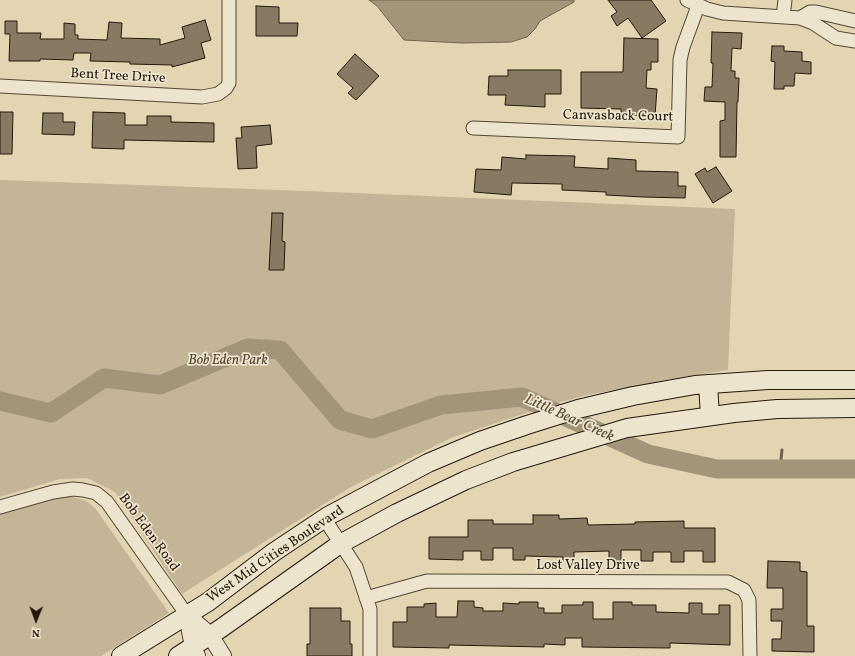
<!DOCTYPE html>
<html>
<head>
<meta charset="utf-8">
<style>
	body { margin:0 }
	#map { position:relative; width:855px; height:656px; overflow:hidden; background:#e4d5b2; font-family:Vollkorn,serif }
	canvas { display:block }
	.north { position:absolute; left:16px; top:600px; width:40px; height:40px; -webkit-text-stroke:3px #ede4cd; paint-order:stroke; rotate:181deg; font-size:11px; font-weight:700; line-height:16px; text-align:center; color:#24180b }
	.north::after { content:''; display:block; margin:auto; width:14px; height:18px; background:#24180b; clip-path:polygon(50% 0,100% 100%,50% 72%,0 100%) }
</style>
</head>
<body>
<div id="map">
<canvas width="855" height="656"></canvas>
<div class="north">N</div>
</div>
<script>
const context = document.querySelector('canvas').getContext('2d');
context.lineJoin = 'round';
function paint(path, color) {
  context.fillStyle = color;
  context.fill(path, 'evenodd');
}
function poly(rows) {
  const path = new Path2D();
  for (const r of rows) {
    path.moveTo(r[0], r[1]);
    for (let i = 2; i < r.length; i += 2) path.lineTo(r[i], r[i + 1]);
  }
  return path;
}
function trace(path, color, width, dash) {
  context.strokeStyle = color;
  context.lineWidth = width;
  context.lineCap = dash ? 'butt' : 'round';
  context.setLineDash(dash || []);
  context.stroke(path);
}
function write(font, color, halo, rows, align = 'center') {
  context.font = font + ' Vollkorn,serif';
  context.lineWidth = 3.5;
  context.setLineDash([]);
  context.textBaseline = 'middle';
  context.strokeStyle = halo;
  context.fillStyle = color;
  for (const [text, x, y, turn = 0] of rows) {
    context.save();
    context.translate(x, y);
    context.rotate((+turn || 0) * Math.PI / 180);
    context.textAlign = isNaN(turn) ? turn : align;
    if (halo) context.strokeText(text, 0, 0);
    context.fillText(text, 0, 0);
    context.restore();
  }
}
paint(poly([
	[0,180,307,191,735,209,728,370,677,378,583,396,550,405,451,438,351,487,182,594,115,492,87,478,60,479,0,497],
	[63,495,85,500,95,508,169,613,101,656,0,656,0,511]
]), '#c3b596');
const water = poly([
	[369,0,574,0,574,2,540,21,535,29,527,37,511,42,462,43,404,40,377,6,369,0]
]);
paint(water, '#a39579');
trace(water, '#70634d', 1);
trace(poly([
	[780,469,782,450]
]), '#70634d', 3);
trace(poly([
	[0,401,51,413,104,378,160,385,248,348,280,350,340,420,372,429,441,405,522,397,648,454,717,469,855,469]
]), '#a39579', 19);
const building = poly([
	[608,0,651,0,666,21,642,38,628,18,617,26,611,16,617,12,608,0],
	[256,6,279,7,279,23,298,23,297,36,256,36,256,6],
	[205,20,211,40,201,43,205,58,172,67,172,65,130,64,130,62,90,61,91,53,74,53,73,60,40,59,40,61,9,61,10,34,5,34,5,21,17,21,17,33,41,33,40,39,64,39,64,23,75,24,75,35,78,35,78,39,107,40,109,22,122,23,121,38,160,39,160,45,185,38,182,27,205,20],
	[712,32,742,33,741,49,732,48,731,71,735,71,735,78,739,78,738,102,737,102,736,157,720,157,720,121,725,120,725,102,704,101,705,87,712,87,713,63,711,63,712,32],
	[624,38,658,39,658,62,651,62,651,70,647,70,646,88,657,89,655,116,621,115,621,109,581,108,581,72,623,72,624,38],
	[772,46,784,46,784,51,802,52,802,61,811,62,811,74,795,73,794,86,784,86,784,89,774,89,775,62,771,61,772,46],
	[355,54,379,76,356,100,348,93,353,88,337,74,355,54],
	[508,70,561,70,561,94,545,94,545,107,505,105,506,95,488,95,489,76,508,76,508,70],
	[0,112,13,112,12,154,0,154,0,112],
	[93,112,125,113,125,125,147,125,147,116,171,116,171,122,214,123,214,142,124,140,124,149,92,148,93,112],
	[43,113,63,113,63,122,75,122,74,135,42,134,43,113],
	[270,125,272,144,256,146,257,168,238,169,236,138,242,138,241,127,270,125],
	[526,155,575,156,574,167,608,169,608,158,636,160,636,171,678,172,678,186,686,186,685,198,643,197,606,195,606,192,562,190,562,184,512,183,511,195,474,192,476,169,501,170,502,157,526,159,526,155],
	[716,167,732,191,713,203,695,174,705,168,707,172,716,167],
	[272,213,283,213,282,241,285,242,284,270,269,270,272,213],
	[533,515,559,515,559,519,587,518,588,525,635,524,635,522,684,521,684,528,715,528,715,562,703,562,703,551,684,551,684,562,671,562,671,552,653,552,653,561,641,561,641,550,621,550,621,561,609,561,609,551,574,552,574,560,563,560,563,557,525,556,525,560,513,560,513,548,493,548,493,560,481,560,481,551,463,551,463,560,429,559,429,537,468,537,468,520,493,520,493,524,533,524,533,515],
	[768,561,800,562,800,571,807,572,807,626,814,626,814,652,772,651,772,639,781,639,782,621,771,621,771,609,783,609,783,588,767,588,768,561],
	[458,601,474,601,474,607,483,608,483,611,503,611,503,603,519,604,519,602,538,602,538,608,544,608,544,613,562,613,562,605,583,605,583,602,593,602,593,619,613,619,613,602,632,602,632,605,656,605,656,612,689,613,689,603,702,603,702,614,719,614,719,605,730,605,730,645,670,643,670,648,582,647,582,638,565,638,565,645,544,644,544,647,449,645,449,648,393,647,393,622,407,622,407,607,424,607,424,604,436,603,436,617,457,617,458,601],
	[310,608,341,608,341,621,350,621,350,644,352,644,352,656,307,656,307,644,310,644,310,608]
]);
paint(building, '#887a62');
trace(building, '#24180b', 1);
const minor = poly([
	[687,0,707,9,723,13,800,18],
	[783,17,785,0],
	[855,21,816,12,810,12,800,18,813,23,836,38,855,41],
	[0,86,202,97,218,94,226,88,229,83,229,0],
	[473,128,678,137,680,60,683,47,698,6],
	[0,507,53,492,73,489,83,490,96,493,107,502,187,615],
	[324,518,356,567,370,609,370,656],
	[366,598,427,581,728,582,744,590,749,600,750,656]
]);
const tertiary = poly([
	[187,615,210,635,223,656],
	[187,615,193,647,197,656]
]);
const secondary = poly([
	[708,384,710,416],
	[121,656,208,602,274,552,328,516,428,463,480,441,527,425,578,409,633,396,695,385,768,380,855,380],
	[178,656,220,629,340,544,397,513,466,480,513,462,627,428,734,413,777,409,855,408]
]);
trace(minor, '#544735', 15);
trace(tertiary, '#544735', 18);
trace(secondary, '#24180b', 20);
trace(minor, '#ede4cd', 13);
trace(tertiary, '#ede4cd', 16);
trace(secondary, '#ede4cd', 18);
write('14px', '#24180b', '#ede4cd', [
	["Bent Tree Drive",118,77,3],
	["Canvasback Court",618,117,1],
	["Bob Eden Road",148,533,54],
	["West Mid Cities Boulevard",276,555,-34],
	["Lost Valley Drive",588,566]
]);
write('italic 14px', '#544735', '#ede4cd', [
	["Bob Eden Park",228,361]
]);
write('italic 15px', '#574a37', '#ede4cd', [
	["Little Bear Creek",569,419,24]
]);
</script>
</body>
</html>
